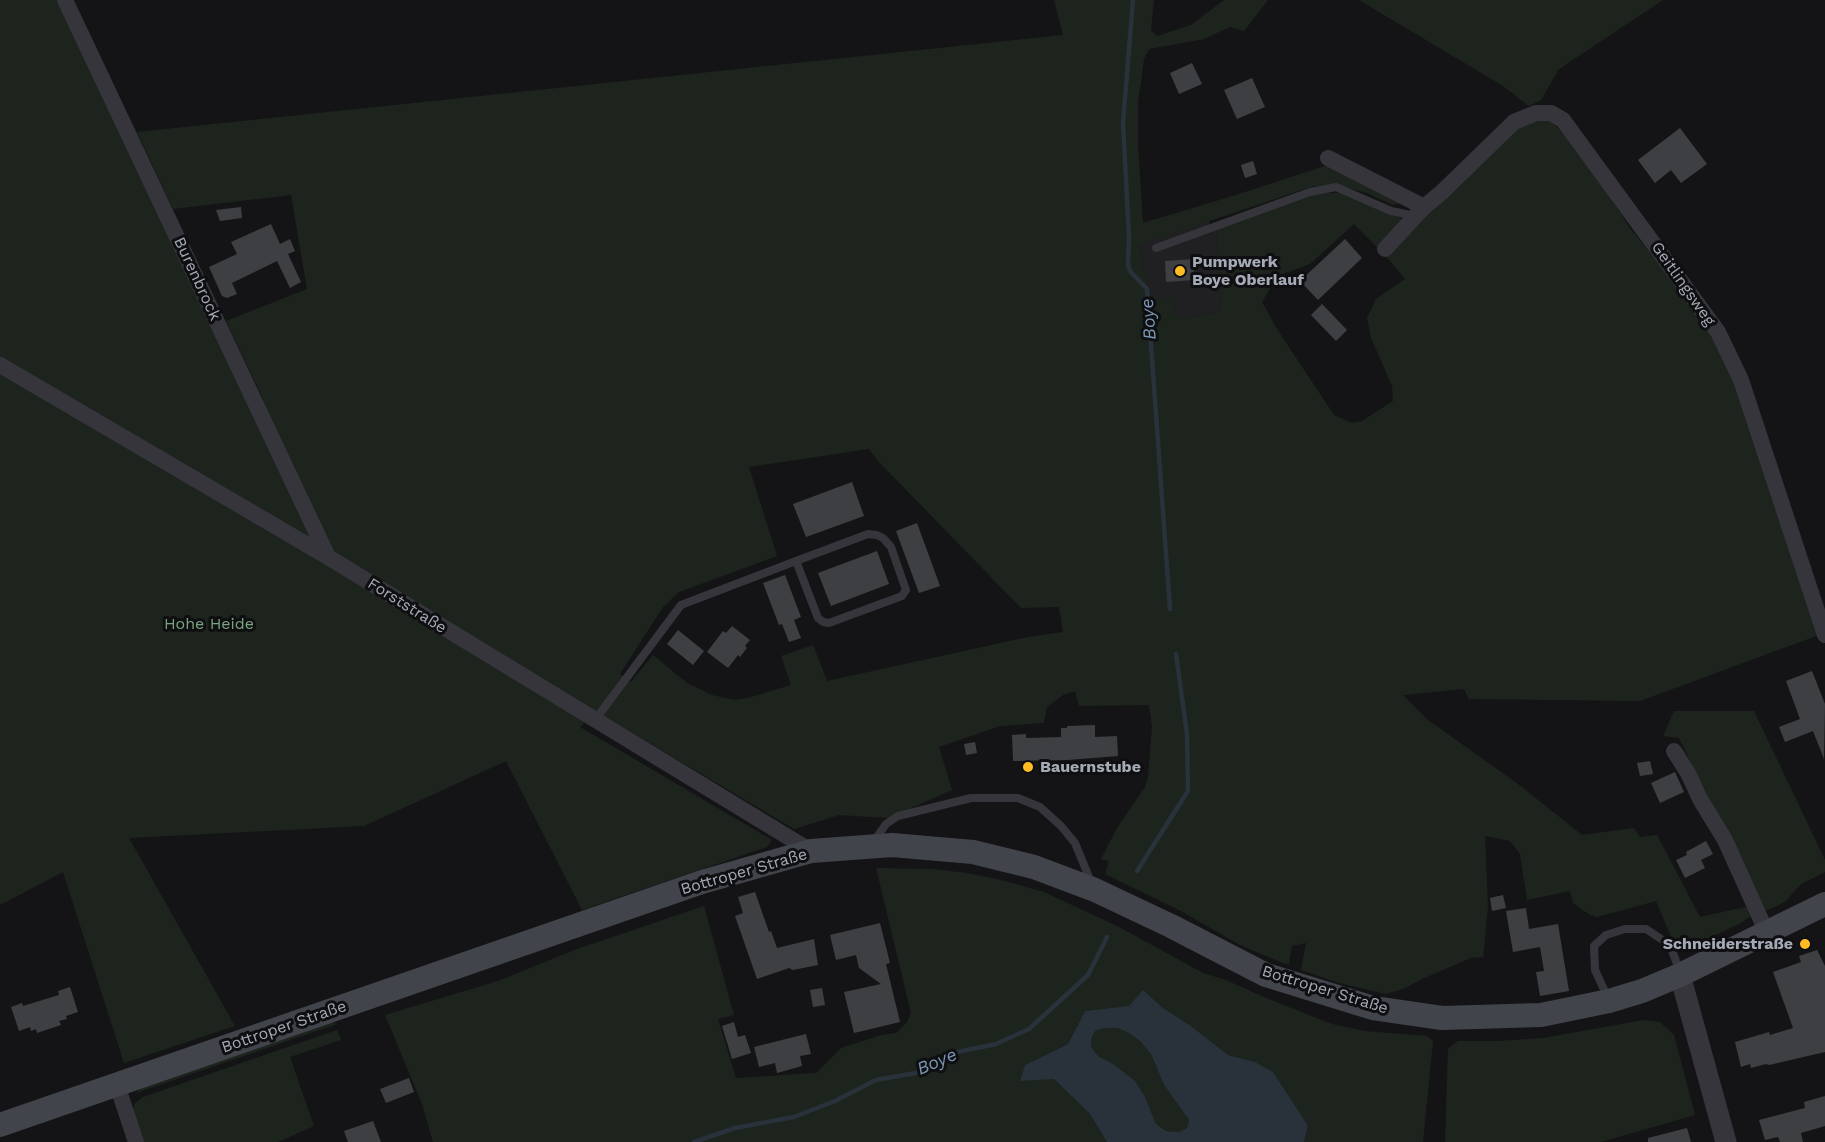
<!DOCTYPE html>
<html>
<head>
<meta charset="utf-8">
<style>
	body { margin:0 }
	canvas { display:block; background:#141416 }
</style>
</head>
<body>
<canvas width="1825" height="1142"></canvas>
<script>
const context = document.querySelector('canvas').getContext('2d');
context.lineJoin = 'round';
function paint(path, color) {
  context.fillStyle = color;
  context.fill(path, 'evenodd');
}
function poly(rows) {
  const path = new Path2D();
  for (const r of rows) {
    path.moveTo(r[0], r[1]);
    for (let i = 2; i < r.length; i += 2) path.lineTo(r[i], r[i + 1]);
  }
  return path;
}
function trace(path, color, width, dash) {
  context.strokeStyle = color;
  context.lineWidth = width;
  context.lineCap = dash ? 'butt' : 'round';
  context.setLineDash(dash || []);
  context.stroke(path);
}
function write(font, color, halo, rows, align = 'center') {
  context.font = font + ' "Work Sans",sans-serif';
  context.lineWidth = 6;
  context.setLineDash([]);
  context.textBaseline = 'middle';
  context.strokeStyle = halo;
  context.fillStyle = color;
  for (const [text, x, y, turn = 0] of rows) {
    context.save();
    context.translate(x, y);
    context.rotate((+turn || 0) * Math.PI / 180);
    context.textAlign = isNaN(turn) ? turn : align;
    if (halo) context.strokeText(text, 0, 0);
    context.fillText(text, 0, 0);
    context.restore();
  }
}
paint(poly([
	[1209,220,1211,231,1217,229,1221,311,1186,318,1174,316,1151,299,1138,245]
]), '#202023');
paint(poly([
	[0,0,61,0,242,384,264,401,226,321,307,289,291,195,173,209,137,132,1063,35,1054,0,1154,0,1151,30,1157,36,1191,25,1224,0,1268,0,1244,31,1230,27,1204,39,1149,49,1144,59,1138,103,1138,144,1143,223,1236,195,1328,165,1402,203,1393,205,1367,193,1340,186,1314,186,1138,245,1151,298,1172,298,1174,316,1186,318,1221,311,1217,229,1309,196,1325,193,1341,193,1405,220,1377,247,1354,224,1310,264,1277,276,1262,302,1277,329,1334,415,1352,423,1362,421,1393,401,1392,386,1371,338,1367,318,1376,299,1405,279,1385,255,1514,132,1531,121,1541,119,1552,122,1579,149,1630,228,1698,312,1729,368,1819,635,1640,701,1469,699,1464,689,1403,695,1428,720,1518,784,1582,835,1634,828,1640,837,1657,835,1700,917,1750,906,1751,916,1741,923,1681,951,1674,944,1656,901,1597,917,1590,915,1573,903,1570,891,1527,900,1520,854,1510,841,1485,836,1488,907,1483,957,1471,958,1422,979,1403,989,1386,994,1339,983,1301,970,1306,943,1292,946,1289,964,1283,963,1240,945,1181,911,1105,874,1109,861,1101,859,1117,828,1145,787,1148,777,1152,727,1149,705,1079,706,1075,691,1063,695,1047,707,1044,723,1000,726,939,747,952,790,888,818,839,815,794,829,596,711,580,727,772,840,767,847,582,910,506,761,364,826,129,838,235,1026,124,1063,63,872,0,905],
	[869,449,878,461,1021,608,1059,607,1063,632,1028,637,827,681,813,645,781,656,791,685,748,698,734,700,712,695,687,683,653,655,631,682,620,674,663,607,679,592,777,556,749,467],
	[1359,0,1663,0,1559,69,1541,100,1529,106,1503,86],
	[1674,711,1754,711,1825,860,1825,872,1801,884,1785,902,1763,912,1679,738,1663,736],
	[876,868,932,869,967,873,1001,880,1044,892,1119,927,1203,973,1226,980,1266,998,1332,1024,1364,1031,1427,1036,1433,1041,1423,1142,1304,1142,1308,1126,1255,1062,1228,1055,1191,1026,1163,1008,1143,990,1130,1006,1085,1011,1068,1044,1025,1065,1021,1080,1054,1079,1090,1114,1107,1142,433,1142,422,1104,385,1015,498,981,577,949,704,906,734,1015,718,1019,736,1078,816,1073,841,1048,881,1035,896,1033,907,1022,911,1013],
	[1644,1020,1660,1022,1674,1035,1695,1115,1601,1142,1445,1142,1448,1049,1458,1041,1498,1041,1543,1038],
	[332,1022,337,1024,136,1093,142,1087],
	[1105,1028,1117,1028,1129,1033,1140,1041,1151,1054,1164,1085,1189,1120,1187,1128,1179,1132,1166,1131,1156,1124,1145,1097,1113,1064,1098,1056,1091,1047,1091,1039,1095,1031],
	[337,1030,341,1040,290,1057,314,1126,278,1142,144,1142,133,1110,135,1103,143,1097]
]), '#1c241d');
paint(poly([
	[1143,990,1163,1008,1191,1026,1228,1055,1255,1062,1273,1072,1308,1126,1304,1142,1107,1142,1090,1114,1054,1079,1020,1081,1025,1065,1068,1044,1085,1011,1129,1006],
	[1105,1028,1117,1028,1129,1033,1140,1041,1151,1054,1164,1085,1189,1120,1187,1128,1179,1132,1166,1131,1156,1124,1145,1097,1135,1081,1113,1064,1098,1056,1091,1047,1091,1039,1095,1031]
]), '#29323b');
trace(poly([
	[1133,0,1123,123,1129,236,1128,265,1130,271,1147,289,1170,609],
	[1137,871,1188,791,1187,734,1176,654],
	[694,1142,735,1128,794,1117,835,1101,876,1080,921,1072,953,1053,996,1044,1029,1029,1088,975,1107,937]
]), '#29323b', 4.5);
paint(poly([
	[1192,63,1202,84,1179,94,1170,73],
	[1252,78,1265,107,1237,119,1224,90],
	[1680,128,1707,164,1681,183,1671,170,1655,183,1638,160],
	[1253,161,1257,174,1245,178,1241,165],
	[241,207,242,218,220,221,216,210],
	[271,224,280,244,290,239,295,251,288,254,301,282,290,288,277,261,232,283,237,294,227,298,222,296,209,267,237,254,231,242],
	[1345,239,1362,258,1318,300,1300,281],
	[1193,259,1194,280,1166,282,1165,261],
	[1322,304,1347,330,1336,341,1311,315],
	[852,482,864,516,806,537,793,504],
	[917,523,940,586,919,593,896,531],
	[877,551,889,584,831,606,818,573],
	[785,575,801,617,794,620,801,638,789,642,782,624,779,625,763,583],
	[732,626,750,640,745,646,747,648,740,657,738,655,728,668,707,652,723,631,726,633],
	[678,630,704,651,693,665,667,644],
	[1812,671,1825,704,1824,759,1813,731,1785,742,1779,727,1800,719,1786,681],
	[1095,725,1095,737,1117,736,1118,756,1068,760,1013,761,1012,735,1026,734,1026,738,1061,737,1061,728,1067,728,1067,726],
	[975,742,977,753,966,755,964,744],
	[1650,761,1653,774,1640,776,1637,763],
	[1675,772,1684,792,1660,803,1651,783],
	[1706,841,1713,854,1701,860,1705,868,1685,878,1676,860,1687,855,1686,852],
	[755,892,769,932,771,931,777,948,814,939,818,965,793,970,789,968,757,979,735,916,743,913,738,897],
	[1503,895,1506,908,1492,911,1490,898],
	[1526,908,1529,929,1558,924,1569,991,1540,996,1536,972,1544,971,1540,947,1513,952,1506,911],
	[880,923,890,963,886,964,900,1022,854,1033,844,992,881,984,859,968,856,955,836,960,830,935],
	[1817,950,1825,966,1825,1052,1769,1065,1766,1064,1751,1068,1750,1064,1741,1067,1735,1042,1769,1032,1770,1035,1793,1028,1773,972,1801,962,1799,956],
	[70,987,78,1012,66,1016,67,1019,59,1021,61,1025,37,1033,36,1029,31,1031,30,1027,19,1031,11,1007,22,1003,23,1006,59,995,58,991],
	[822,988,825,1005,813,1007,810,990],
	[734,1022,738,1037,745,1035,751,1053,732,1059,722,1026],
	[806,1034,811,1054,800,1056,802,1066,777,1073,775,1063,759,1067,754,1047],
	[409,1078,414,1092,386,1103,380,1089],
	[1825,1096,1825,1126,1801,1133,1803,1142,1780,1142,1778,1137,1765,1140,1759,1120,1805,1108,1804,1102],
	[373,1121,381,1142,348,1142,344,1131],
	[1687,1128,1691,1142,1648,1142,1648,1138]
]), '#3e3f43');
trace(poly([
	[1156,248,1310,192,1336,187,1391,211,1415,216],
	[595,720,681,605,796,561,868,534,877,535,883,538,891,547,906,590,902,596,829,623,823,622,818,618,796,561],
	[874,841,886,824,898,816,971,798,1018,798,1040,807,1061,826,1075,843,1091,882],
	[1608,998,1595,970,1594,946,1606,935,1625,929,1646,929,1670,945,1680,972]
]), '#35353b', 8);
trace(poly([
	[65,0,328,557],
	[1328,158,1424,207,1442,192,1514,122,1536,113,1551,113,1563,120,1718,332,1741,380,1825,635],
	[1385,249,1424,207],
	[0,365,328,557,811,851],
	[1674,751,1688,773,1700,799,1725,840,1767,933],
	[117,1085,136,1142]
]), '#35353b', 16);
trace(poly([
	[1680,975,1726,1142]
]), '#35353b', 21);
trace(poly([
	[0,1125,702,882,811,851,892,845,973,852,1034,867,1095,890,1171,926,1266,975,1373,1008,1442,1018,1541,1015,1609,1001,1642,991,1680,975,1825,904]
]), '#42444b', 24);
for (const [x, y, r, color] of [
	[1180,271,6,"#ffbc23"],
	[1028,767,6,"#ffbc23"],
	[1805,944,6,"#ffbc23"]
]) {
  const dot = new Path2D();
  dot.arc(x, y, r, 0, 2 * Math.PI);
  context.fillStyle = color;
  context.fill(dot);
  trace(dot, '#0f0f11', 2);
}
write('bold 16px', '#a5aab7', '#0f0f11', [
	["Pumpwerk",1192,262],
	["Boye Oberlauf",1192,280],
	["Bauernstube",1040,767],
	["Schneiderstraße",1793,944,"right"]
], 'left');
write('16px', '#a5aab7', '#0f0f11', [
	["Burenbrock",197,279,65],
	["Geitlingsweg",1683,284,55],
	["Forststraße",407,606,32],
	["Bottroper Straße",744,872,-16],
	["Bottroper Straße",1325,990,17],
	["Bottroper Straße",284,1027,-19]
]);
write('16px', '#7aa47e', '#0f0f11', [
	["Hohe Heide",209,624]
]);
write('italic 18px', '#7997b5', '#0f0f11', [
	["Boye",1149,319,-94],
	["Boye",937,1062,-23]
]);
</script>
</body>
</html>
